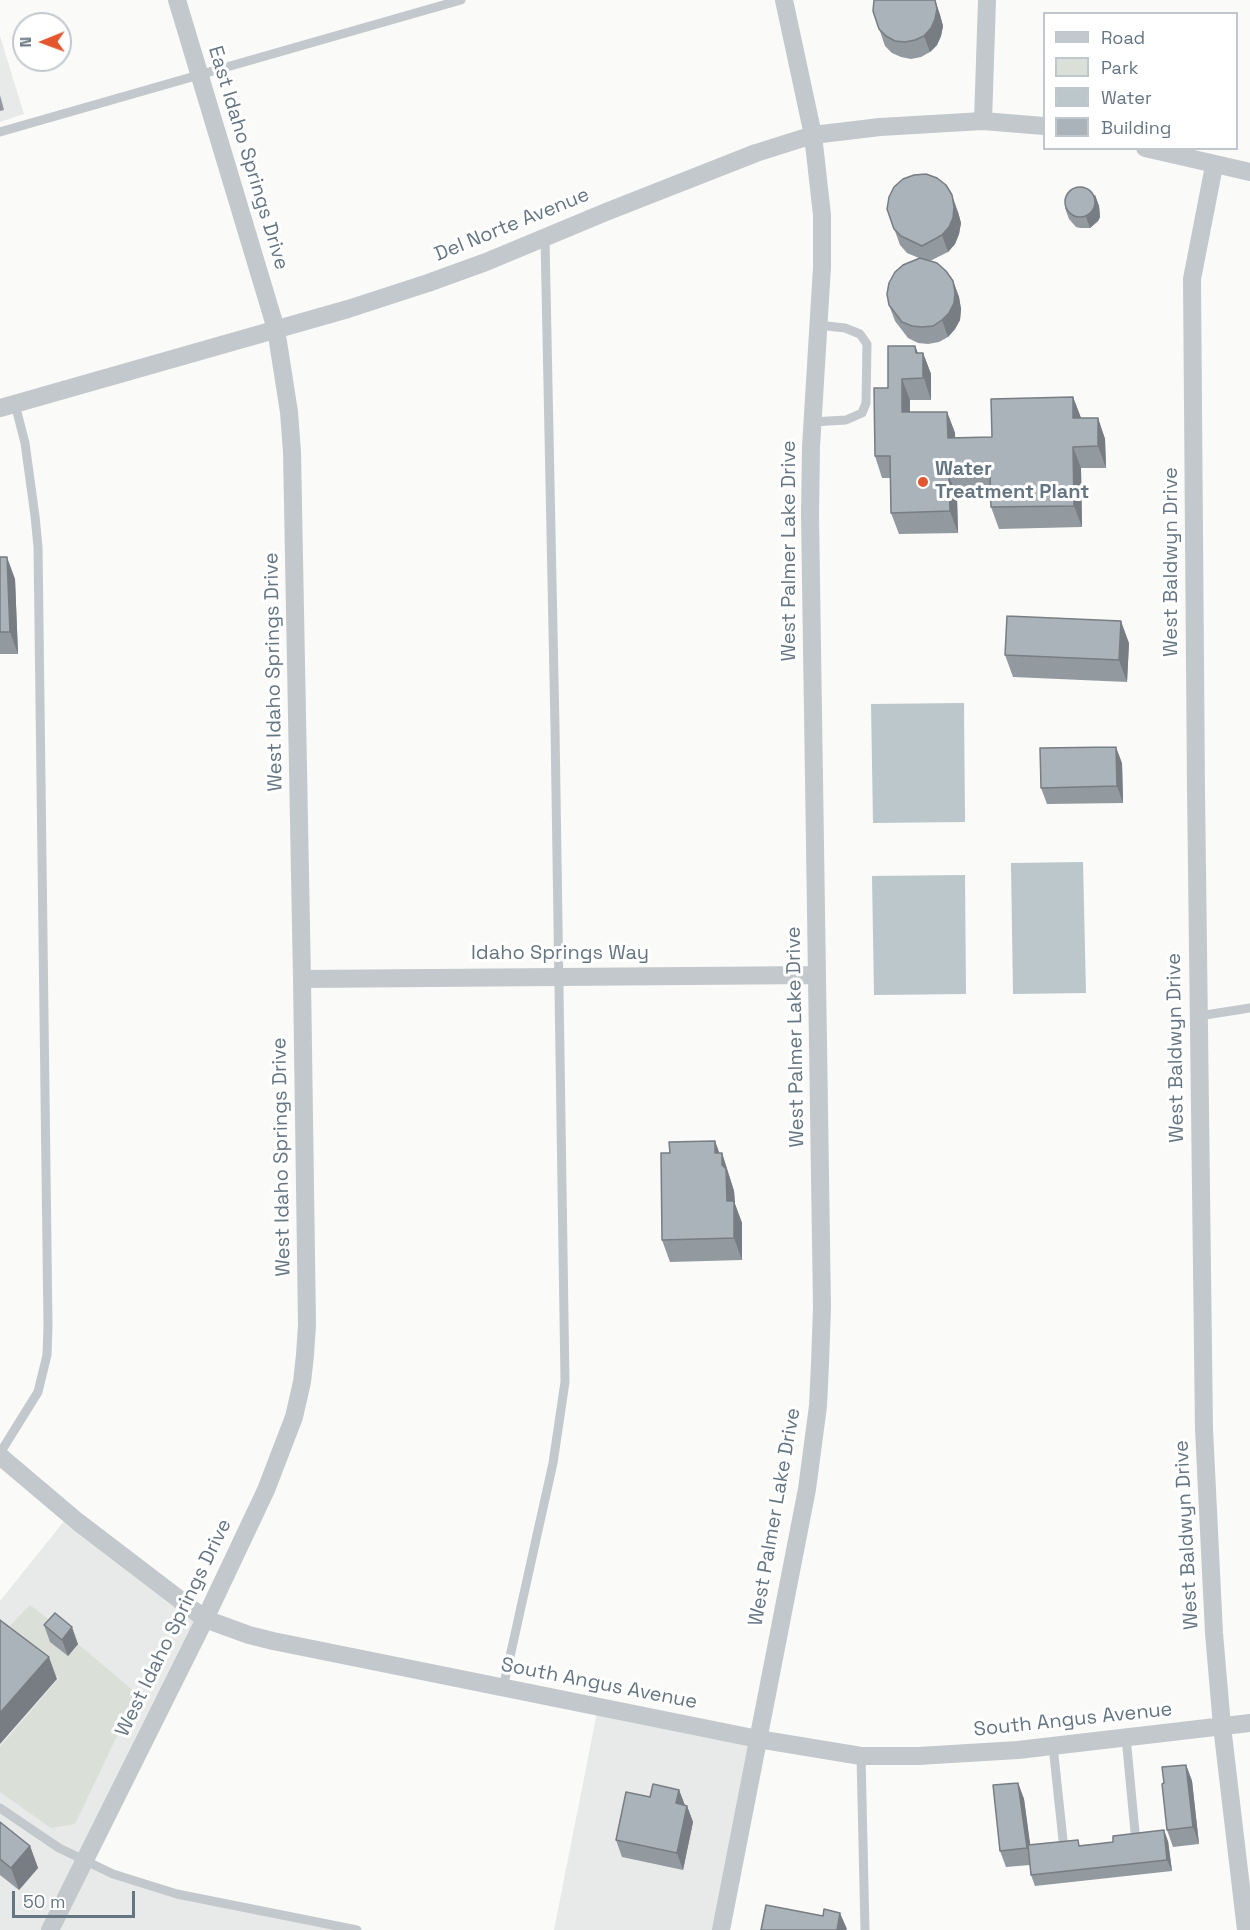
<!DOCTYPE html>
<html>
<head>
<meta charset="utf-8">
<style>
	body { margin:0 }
	#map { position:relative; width:1250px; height:1930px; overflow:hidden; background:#fafaf8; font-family:"Space Grotesk",sans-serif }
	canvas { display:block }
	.legend { position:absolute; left:1043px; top:12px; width:195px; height:138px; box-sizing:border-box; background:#fff; border:2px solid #c1c8cd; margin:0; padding:8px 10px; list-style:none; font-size:18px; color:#657683 }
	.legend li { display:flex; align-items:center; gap:12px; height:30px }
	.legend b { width:30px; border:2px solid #c1c8cd }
	.north { position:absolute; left:12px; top:12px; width:60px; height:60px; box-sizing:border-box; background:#fff; border:2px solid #c1c8cd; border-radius:50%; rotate:269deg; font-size:16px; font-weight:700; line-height:24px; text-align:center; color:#657683 }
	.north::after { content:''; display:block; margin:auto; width:21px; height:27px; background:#e4572e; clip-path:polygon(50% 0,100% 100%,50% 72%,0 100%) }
	.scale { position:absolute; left:12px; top:1891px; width:123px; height:27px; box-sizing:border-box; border:3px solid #657683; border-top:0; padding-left:8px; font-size:18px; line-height:21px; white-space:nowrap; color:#657683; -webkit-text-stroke:4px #fff; paint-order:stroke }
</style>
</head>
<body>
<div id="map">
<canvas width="1250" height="1930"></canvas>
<ul class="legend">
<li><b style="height:8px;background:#c3c8cc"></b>Road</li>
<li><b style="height:16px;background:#dadfd7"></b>Park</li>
<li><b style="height:16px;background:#bbc7cb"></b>Water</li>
<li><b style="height:16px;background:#aab3b9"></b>Building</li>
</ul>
<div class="north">N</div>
<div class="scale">50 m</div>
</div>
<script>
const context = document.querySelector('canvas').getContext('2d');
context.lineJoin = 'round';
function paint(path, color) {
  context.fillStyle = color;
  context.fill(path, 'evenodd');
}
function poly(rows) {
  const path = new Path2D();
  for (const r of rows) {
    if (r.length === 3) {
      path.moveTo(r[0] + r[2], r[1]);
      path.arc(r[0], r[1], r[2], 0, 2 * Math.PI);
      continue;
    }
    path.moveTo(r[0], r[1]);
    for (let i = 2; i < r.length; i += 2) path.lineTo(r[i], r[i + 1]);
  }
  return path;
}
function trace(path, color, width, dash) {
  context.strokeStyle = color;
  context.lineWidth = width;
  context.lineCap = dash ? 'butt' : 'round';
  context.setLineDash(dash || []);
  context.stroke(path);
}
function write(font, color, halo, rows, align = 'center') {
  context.font = font + ' "Space Grotesk",sans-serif';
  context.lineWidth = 6;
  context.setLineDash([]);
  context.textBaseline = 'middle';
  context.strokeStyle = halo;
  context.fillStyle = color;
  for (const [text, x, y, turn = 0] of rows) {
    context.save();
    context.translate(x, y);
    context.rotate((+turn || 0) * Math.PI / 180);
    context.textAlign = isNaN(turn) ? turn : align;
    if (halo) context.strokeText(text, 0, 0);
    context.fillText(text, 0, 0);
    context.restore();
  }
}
paint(poly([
	[0,36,24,114,0,122],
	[69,1515,205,1619,84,1862,145,1885,357,1930,0,1930,0,1601],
	[598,1707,758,1739,721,1930,554,1930]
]), '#e8e9e9');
paint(poly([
	[30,1605,61,1629,51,1642,68,1656,78,1644,137,1694,75,1824,51,1828,0,1792,0,1747,59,1678,2,1634]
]), '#dadfd7');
paint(poly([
	[964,703,965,822,873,823,871,704],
	[1083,862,1086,993,1013,994,1011,863],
	[965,875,966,994,874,995,872,876]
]), '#bbc7cb');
trace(poly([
	[0,132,461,0],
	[812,422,846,420,862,413,866,403,867,344,860,334,845,328,818,325],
	[1199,1016,1250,1008],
	[0,1453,38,1392,47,1355,48,1326,38,547,35,516,25,443,15,404],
	[503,1688,553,1463,565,1382,555,727,545,239],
	[1126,1737,1135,1832],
	[1053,1746,1063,1840],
	[861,1756,865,1930],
	[0,1808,59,1848,113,1874,177,1894,357,1930]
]), '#c3c8cc', 9);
trace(poly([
	[983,121,987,0],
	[1145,148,1250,172],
	[1214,166,1192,279,1196,789,1204,1429,1214,1633,1222,1726,1246,1930],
	[0,408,348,309,428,283,486,262,606,212,756,153,813,135,880,127,983,121,1044,126],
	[302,979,817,975],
	[0,1456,78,1522,205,1619,249,1635,273,1641,758,1739,861,1756,918,1756,1018,1750,1250,1723],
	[50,1930,205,1619,266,1490,294,1417,302,1382,305,1355,307,1325,302,979,292,452,289,412,276,329,177,0],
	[721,1930,807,1489,818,1406,820,1364,822,1307,810,515,811,447,822,267,822,215,813,135,784,0]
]), '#c3c8cc', 18);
paint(poly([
	[935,0,940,15,943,26,941,36,937,45,930,52,921,57,911,59,901,57,892,53,885,46,873,11],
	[0,95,4,110,0,111],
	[1095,195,1099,206,1100,217,1098,221,1090,228,1080,228,1076,227,1069,219,1065,208],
	[887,209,958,212,961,223,959,234,955,244,948,252,930,261,953,281,959,297,961,309,960,320,955,329,948,337,939,342,928,344,918,343,908,338,895,321,889,305,919,258,907,253,900,245],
	[915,346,918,353,923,353,931,374,931,400,910,400,910,412,947,412,955,433,955,438,992,437,1073,397,1081,418,1098,418,1105,439,1106,468,1081,468,1082,527,999,529,991,507,991,497,957,497,958,533,899,534,891,513,890,478,882,478,875,456,888,388],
	[0,557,15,579,18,654,0,654],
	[1129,643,1127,682,1013,677,1005,655],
	[1122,763,1123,803,1047,804,1041,788],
	[715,1141,719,1153,722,1153,734,1191,735,1204,742,1223,742,1260,670,1262,662,1240,670,1153],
	[44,1625,78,1644,68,1656,50,1642],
	[1186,1765,1192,1781,1199,1844,1173,1847,1167,1830,1164,1783],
	[1018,1783,1024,1799,1030,1845,1080,1845,1168,1841,1172,1871,1035,1886,1031,1875,1030,1865,1006,1867,1000,1851],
	[679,1790,685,1805,687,1806,693,1822,683,1870,622,1857,616,1840,650,1797],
	[0,1822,30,1846,38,1868,19,1890,0,1875]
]), '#929a9f');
paint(poly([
	[935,0,940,15,943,26,941,36,937,45,930,52,924,36],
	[952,195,958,212,961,223,959,234,955,244,948,252,942,235],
	[1095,195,1099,206,1100,217,1098,221,1090,228,1086,217],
	[953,281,959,297,961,309,960,320,955,329,948,337,942,320],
	[915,346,923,367,923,353,931,374,931,400,916,353],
	[902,379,910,400,910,434,902,412],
	[1073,397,1081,418,1073,418],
	[947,412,955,433,956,460,948,438],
	[1098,418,1105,439,1106,468,1098,446],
	[1073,447,1081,468,1082,527,1074,506],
	[949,476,957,497,958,533,950,511],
	[7,557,15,579,18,654,10,632],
	[1121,621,1129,643,1127,682,1119,660],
	[1116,747,1122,763,1123,803,1117,786],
	[715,1141,722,1160,722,1153,734,1191,735,1204,742,1223,742,1260,734,1238,727,1201,715,1153],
	[72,1627,78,1644,68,1656,62,1640],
	[49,1657,57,1679,0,1744,0,1713],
	[1186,1765,1192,1781,1199,1844,1193,1827],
	[1018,1783,1024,1799,1033,1865,1027,1848],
	[679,1790,685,1806,676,1803],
	[687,1806,693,1822,683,1870,677,1853],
	[1164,1830,1168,1841,1172,1871,1167,1860],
	[30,1846,38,1868,19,1890,11,1868],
	[840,1913,847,1929,846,1930,837,1930]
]), '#777d82');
const building = poly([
	[874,0,935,0,937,9,935,19,931,28,924,36,915,40,905,42,895,41,886,36,879,29,873,11,874,0],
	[926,174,937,178,946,185,952,195,954,207,953,218,949,227,942,235,922,246,901,236,894,229,887,209,889,197,894,187,903,179,914,175,926,174],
	[1080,202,15],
	[920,258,937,263,946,271,953,281,955,292,954,303,949,313,942,320,933,326,922,327,912,326,902,322,889,305,887,294,889,283,895,272,903,265,920,258],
	[888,346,915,346,916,353,923,353,923,378,902,379,902,412,947,412,948,438,992,437,991,399,1073,397,1073,418,1098,418,1098,446,1073,447,1074,506,991,507,990,475,949,476,950,511,891,513,890,456,875,456,874,388,888,388,888,346],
	[0,557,7,557,10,632,0,632,0,557],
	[1007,616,1121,621,1119,660,1005,655,1007,616],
	[1116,747,1117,786,1041,788,1040,748,1116,747],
	[715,1141,715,1153,722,1153,722,1165,726,1169,727,1201,734,1201,734,1238,662,1240,661,1153,670,1153,669,1142,715,1141],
	[55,1613,72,1627,62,1640,44,1625,55,1613],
	[0,1620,49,1657,0,1713,0,1620],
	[1186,1765,1193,1827,1167,1830,1162,1784,1164,1783,1162,1767,1186,1765],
	[1018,1783,1027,1848,1000,1851,993,1785,1018,1783],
	[653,1784,679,1790,676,1803,687,1806,677,1853,616,1840,626,1792,650,1797,653,1784],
	[0,1822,30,1846,11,1868,0,1859,0,1822],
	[1164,1830,1167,1860,1031,1875,1028,1845,1078,1840,1079,1846,1113,1842,1113,1836,1164,1830],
	[766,1905,823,1916,824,1909,840,1913,837,1930,761,1930,766,1905]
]);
paint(building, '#aab3b9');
trace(building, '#777d82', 1.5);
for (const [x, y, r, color] of [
	[923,482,6,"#e4572e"]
]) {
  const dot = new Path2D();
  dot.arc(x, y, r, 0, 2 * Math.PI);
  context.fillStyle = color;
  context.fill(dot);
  trace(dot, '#fff', 2);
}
write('20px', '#657683', '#fff', [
	["East Idaho Springs Drive",248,158,73],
	["Del Norte Avenue",512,225,-22],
	["West Palmer Lake Drive",790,551,-90],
	["West Baldwyn Drive",1172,562,-90],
	["West Idaho Springs Drive",274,672,-91],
	["Idaho Springs Way",560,954],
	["West Palmer Lake Drive",796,1037,-91],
	["West Baldwyn Drive",1176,1048,-91],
	["West Idaho Springs Drive",282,1157,-91],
	["West Palmer Lake Drive",775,1517,-80],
	["West Baldwyn Drive",1187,1535,-93],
	["West Idaho Springs Drive",174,1628,-64],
	["South Angus Avenue",599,1684,11],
	["South Angus Avenue",1073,1720,-6]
]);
write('bold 20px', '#657683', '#fff', [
	["Water",935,470],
	["Treatment Plant",935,493]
], 'left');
</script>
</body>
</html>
